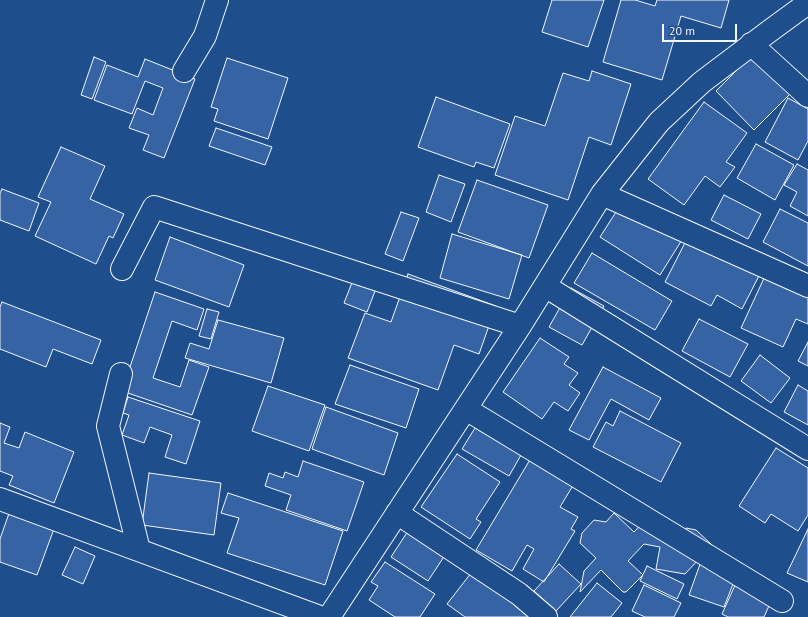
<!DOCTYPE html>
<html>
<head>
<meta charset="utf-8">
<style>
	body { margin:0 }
	#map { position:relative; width:808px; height:617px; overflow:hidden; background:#1f4e8c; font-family:"PT Sans",sans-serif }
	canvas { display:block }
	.scale { position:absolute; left:662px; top:24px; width:75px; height:18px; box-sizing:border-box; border:2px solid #f2f6ff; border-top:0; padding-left:5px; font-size:12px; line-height:14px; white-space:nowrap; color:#f2f6ff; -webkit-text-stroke:3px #1f4e8c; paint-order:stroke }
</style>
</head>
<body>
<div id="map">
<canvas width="808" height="617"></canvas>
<div class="scale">20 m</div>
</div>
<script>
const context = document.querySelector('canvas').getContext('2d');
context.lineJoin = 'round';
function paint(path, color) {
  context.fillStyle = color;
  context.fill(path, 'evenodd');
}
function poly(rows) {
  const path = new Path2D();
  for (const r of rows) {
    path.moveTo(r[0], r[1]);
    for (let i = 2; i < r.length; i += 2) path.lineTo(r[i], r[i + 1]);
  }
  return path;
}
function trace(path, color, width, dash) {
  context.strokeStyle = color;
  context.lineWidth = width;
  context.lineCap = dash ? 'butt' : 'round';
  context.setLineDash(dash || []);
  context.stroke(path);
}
const building = poly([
	[552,0,604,0,588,47,542,32,552,0],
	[621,0,635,0,655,6,657,0,729,0,721,28,681,16,662,80,603,62,621,0],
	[752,55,791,93,754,130,716,91,752,55],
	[94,57,106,62,92,99,81,95,94,57],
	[227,58,288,78,268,139,214,121,218,109,211,107,227,58],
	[145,59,195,79,164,158,143,150,149,135,129,128,137,108,153,115,163,88,145,81,132,114,94,100,107,65,138,77,145,59],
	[592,71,631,84,611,145,589,137,568,200,495,175,515,116,545,126,563,73,589,81,592,71],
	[436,97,510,124,494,168,476,162,474,167,418,147,436,97],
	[788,98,808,109,808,141,798,160,765,142,788,98],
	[704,102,747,133,726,162,735,167,720,187,705,176,684,205,648,179,704,102],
	[216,128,272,147,265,165,209,146,216,128],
	[756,144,794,165,775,200,737,178,756,144],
	[61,147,105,166,90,199,124,214,113,238,109,236,96,264,35,236,51,202,38,197,61,147],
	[797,164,808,170,808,216,790,206,797,192,784,185,797,164],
	[439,175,465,184,451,222,426,212,439,175],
	[477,180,548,205,529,258,458,232,477,180],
	[2,189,39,203,29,231,0,220,0,193,2,189],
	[724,195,761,214,748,239,711,220,724,195],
	[625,198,685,235,660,275,600,237,625,198],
	[780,209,808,223,808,266,763,242,780,209],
	[401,212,419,218,403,261,385,254,401,212],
	[693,227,765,264,742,309,717,295,711,306,665,282,693,227],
	[452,234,522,255,509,299,440,278,452,234],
	[170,237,244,265,229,307,155,280,170,237],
	[592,253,672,301,655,330,574,283,592,253],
	[360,262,383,270,367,312,344,303,360,262],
	[771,263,808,280,808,324,796,319,783,347,741,328,771,263],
	[408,274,496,306,479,354,454,345,438,390,348,358,365,313,391,322,408,274],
	[571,288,604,306,582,345,549,327,571,288],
	[155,292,204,309,197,330,172,321,153,378,180,387,189,360,209,367,192,415,122,391,155,292],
	[2,302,101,340,92,364,53,349,46,367,0,349,0,307,2,302],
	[207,309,219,312,211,339,199,336,207,309],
	[699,319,748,344,730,377,682,351,699,319],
	[218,320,284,338,271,383,185,358,190,343,209,349,218,320],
	[540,338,569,357,564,364,578,373,569,385,580,393,568,411,554,402,542,419,503,392,540,338],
	[808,342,808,366,798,361,808,342],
	[760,355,790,378,771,403,741,381,760,355],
	[350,365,419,389,406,428,335,404,350,365],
	[603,367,661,398,649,420,611,399,589,440,569,430,603,367],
	[798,385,808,391,808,425,784,412,798,385],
	[268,386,325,405,309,451,252,431,268,386],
	[128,397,200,421,186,464,165,457,172,435,150,427,144,443,122,435,129,415,123,413,128,397],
	[326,407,398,433,384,475,312,449,326,407],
	[620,411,681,443,661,482,593,447,606,422,613,426,620,411],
	[0,423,10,427,4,443,19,448,25,432,74,452,54,503,9,485,13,476,0,471,0,423],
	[475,428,521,455,509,476,462,449,475,428],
	[540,443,583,469,560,507,578,517,571,529,575,531,544,582,523,569,534,549,527,545,512,571,476,550,540,443],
	[776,448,808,468,808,515,798,531,771,514,765,523,739,506,776,448],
	[457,454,500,482,476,519,481,522,470,539,421,507,457,454],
	[303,461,364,482,347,531,286,510,291,495,265,486,269,473,283,478,285,472,298,477,303,461],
	[149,473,221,483,214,535,142,525,149,473],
	[228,493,343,531,325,585,227,553,239,518,221,513,228,493],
	[13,502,58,518,37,575,0,562,0,539,13,502],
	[614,513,634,532,651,514,677,536,686,528,696,530,712,545,685,574,656,569,660,547,644,544,628,561,643,575,626,592,623,592,601,570,580,592,584,571,596,558,580,543,582,533,594,520,606,522,614,513],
	[412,525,449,549,428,581,391,557,412,525],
	[808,529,808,582,787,573,808,529],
	[75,547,95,556,83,584,62,575,75,547],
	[704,553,740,566,724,607,689,595,704,553],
	[385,562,435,594,420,617,395,617,369,600,378,586,371,582,385,562],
	[559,564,581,584,556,611,534,591,559,564],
	[647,566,684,584,677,599,640,581,647,566],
	[475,568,531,617,465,617,447,604,475,568],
	[597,583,622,603,611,617,570,617,597,583],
	[736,583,772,599,764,617,728,617,722,614,736,583],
	[644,585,681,603,674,617,645,617,632,611,644,585]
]);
paint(building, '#3563a3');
trace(building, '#f2f6ff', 1);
const minor = poly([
	[751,44,808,96],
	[184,71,205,36,217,0],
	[602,194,808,286],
	[122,269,154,207,520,326],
	[545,286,808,449],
	[121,374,108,426,139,550],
	[466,409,782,601],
	[0,499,320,617],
	[397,513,519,594,546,617],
	[329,617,520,326,602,194,659,122,702,82,771,30,808,3]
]);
trace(minor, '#f2f6ff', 24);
trace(minor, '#1f4e8c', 22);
</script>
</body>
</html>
